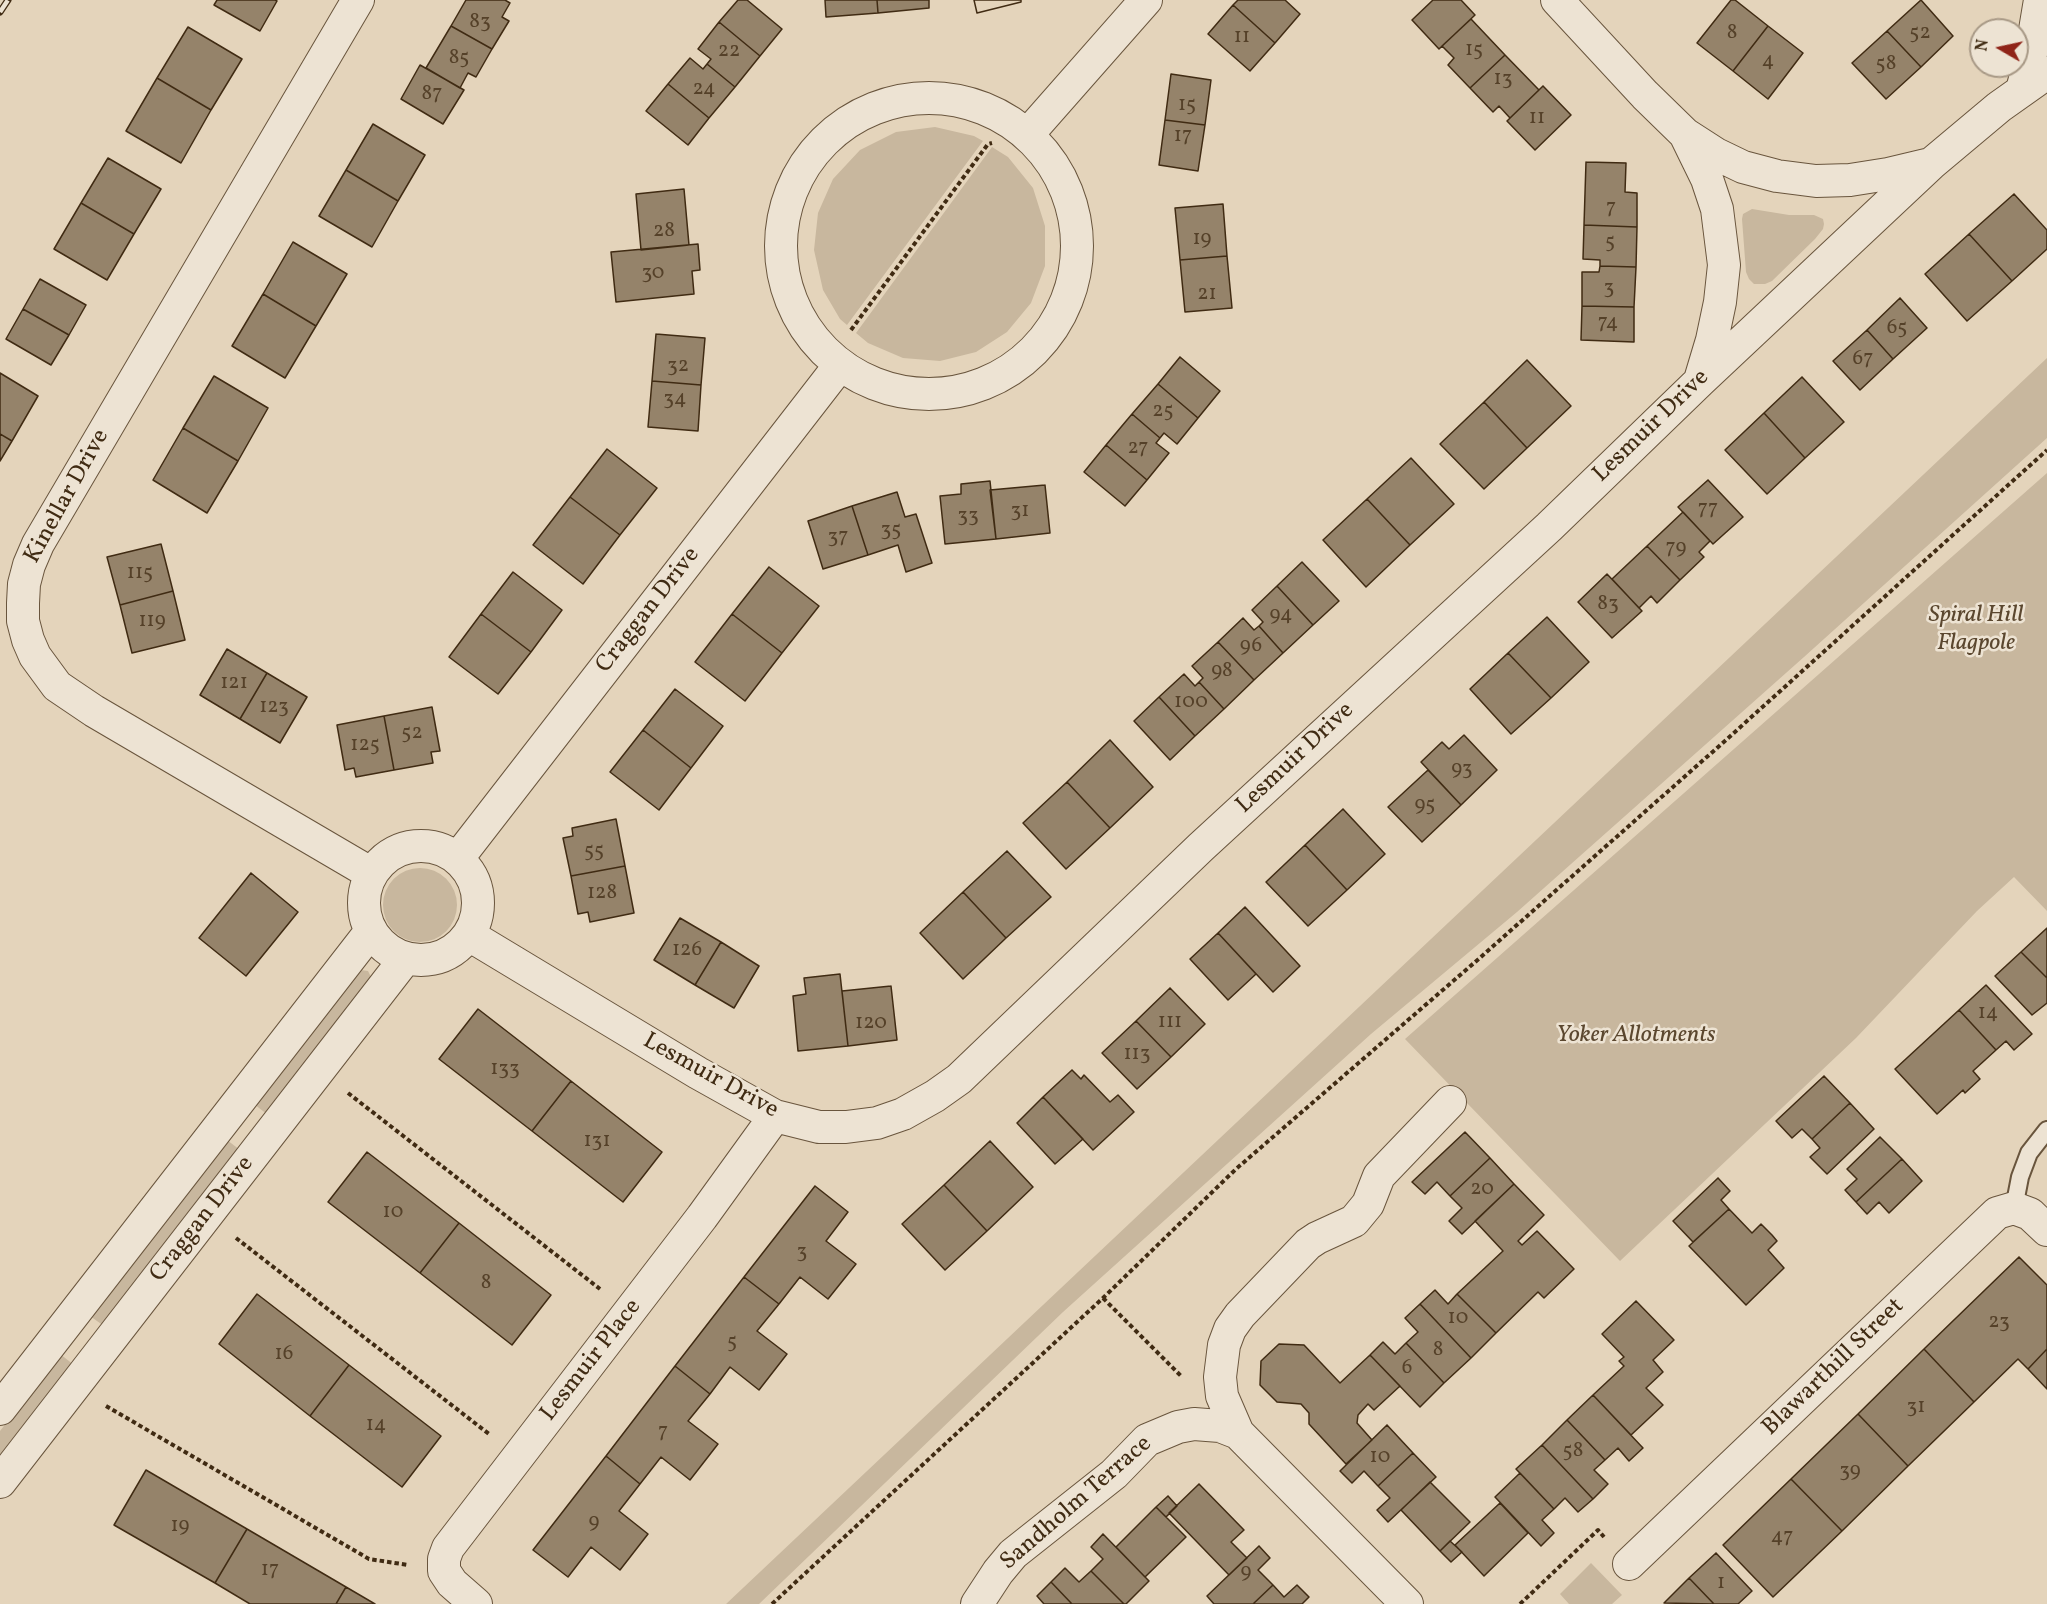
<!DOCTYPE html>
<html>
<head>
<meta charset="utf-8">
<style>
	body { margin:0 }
	#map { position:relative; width:2047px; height:1604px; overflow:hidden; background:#e4d4bb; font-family:Vollkorn,serif }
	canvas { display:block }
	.north { position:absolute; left:1969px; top:18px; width:60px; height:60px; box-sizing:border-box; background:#ede3d3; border:2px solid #a89986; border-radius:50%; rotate:279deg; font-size:16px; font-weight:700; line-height:24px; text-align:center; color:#402b13 }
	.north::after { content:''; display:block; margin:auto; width:21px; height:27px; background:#8f2418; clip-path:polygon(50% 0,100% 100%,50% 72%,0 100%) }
</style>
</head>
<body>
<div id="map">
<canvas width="2047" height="1604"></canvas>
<div class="north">N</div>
</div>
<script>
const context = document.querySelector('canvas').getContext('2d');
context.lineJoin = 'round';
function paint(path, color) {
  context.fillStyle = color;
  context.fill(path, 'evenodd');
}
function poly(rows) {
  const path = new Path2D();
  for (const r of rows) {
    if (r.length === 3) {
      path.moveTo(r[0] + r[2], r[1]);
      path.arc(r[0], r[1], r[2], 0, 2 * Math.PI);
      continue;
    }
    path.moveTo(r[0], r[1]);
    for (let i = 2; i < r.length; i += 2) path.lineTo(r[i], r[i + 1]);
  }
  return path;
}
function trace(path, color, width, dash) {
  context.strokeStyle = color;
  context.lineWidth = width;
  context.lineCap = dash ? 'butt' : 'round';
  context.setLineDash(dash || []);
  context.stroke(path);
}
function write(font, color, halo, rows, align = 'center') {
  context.font = font + ' Vollkorn,serif';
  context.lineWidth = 5;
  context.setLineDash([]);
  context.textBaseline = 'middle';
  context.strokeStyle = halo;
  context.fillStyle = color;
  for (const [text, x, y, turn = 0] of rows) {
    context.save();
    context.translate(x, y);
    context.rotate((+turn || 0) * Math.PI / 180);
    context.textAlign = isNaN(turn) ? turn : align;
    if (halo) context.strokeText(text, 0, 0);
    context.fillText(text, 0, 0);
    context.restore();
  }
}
paint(poly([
	[935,127,974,136,983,141,847,325,840,319,823,290,814,250,818,213,833,179,860,150,896,132],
	[992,147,1008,157,1033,188,1045,226,1045,266,1031,303,1007,332,976,352,940,361,903,358,868,343,856,333],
	[1752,209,1789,215,1814,215,1823,219,1824,224,1823,229,1815,239,1772,281,1765,284,1754,284,1749,279,1746,272,1742,219,1743,214],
	[2047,358,2047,438,1804,657,1517,912,1371,1034,1063,1312,759,1604,726,1604],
	[2047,473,2047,911,2014,877,1977,911,1856,1038,1620,1261,1405,1039],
	[420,905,37],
	[361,970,368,971,371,977,370,983,268,1115,254,1104,356,972],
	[227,1140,240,1150,104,1326,90,1316],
	[60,1354,74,1365,0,1460,0,1431],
	[1591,1563,1622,1595,1612,1604,1569,1604,1560,1594]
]), '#c8b79e');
const building = poly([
	[217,0,275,0,277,1,260,31,214,5,217,0],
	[466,0,505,0,510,3,502,17,509,21,492,49,451,26,466,0],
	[738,0,747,0,782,29,760,56,719,22,738,0],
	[825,0,877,0,878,13,826,17,825,0],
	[877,0,929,0,929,8,878,13,877,0],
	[974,0,1021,0,1021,2,977,13,974,0],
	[974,0,1021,0,1021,2,977,13,974,0],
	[1238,0,1285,0,1300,14,1275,43,1233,5,1238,0],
	[1433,0,1461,0,1475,15,1439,49,1412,20,1433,0],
	[1731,0,1735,0,1768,26,1733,71,1697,43,1731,0],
	[1921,0,1953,36,1921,67,1887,31,1921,0],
	[1233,5,1275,43,1250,71,1208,34,1233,5],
	[1471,19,1505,55,1470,88,1448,65,1454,58,1442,46,1471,19],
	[719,22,760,56,735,87,707,64,711,59,698,49,719,22],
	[451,26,492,49,476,77,468,73,460,88,426,68,451,26],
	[1768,26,1803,53,1768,99,1733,71,1768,26],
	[188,27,242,59,211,110,157,78,188,27],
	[1887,31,1921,67,1886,99,1852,63,1887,31],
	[1505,55,1539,90,1510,118,1499,106,1493,112,1470,88,1505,55],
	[690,58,703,69,707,64,735,87,709,118,668,84,690,58],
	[420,65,464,90,443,124,401,99,420,65],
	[1171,74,1211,80,1205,125,1165,120,1171,74],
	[157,78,211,110,181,163,126,131,157,78],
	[668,84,709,118,688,145,646,111,668,84],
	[1543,86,1571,115,1535,150,1507,121,1543,86],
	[1165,120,1205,125,1198,171,1159,165,1165,120],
	[373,124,425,155,398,201,346,170,373,124],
	[108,158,161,189,134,234,81,203,108,158],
	[1586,162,1626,163,1625,192,1637,193,1637,227,1584,225,1586,162],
	[346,170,398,201,372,247,319,216,346,170],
	[684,189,689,245,641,250,636,194,684,189],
	[2014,194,2047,230,2047,249,2012,281,1969,234,2014,194],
	[81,203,134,234,107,280,54,249,81,203],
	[1223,204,1227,256,1180,260,1175,208,1223,204],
	[1584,225,1637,227,1636,267,1600,266,1600,260,1583,259,1584,225],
	[1969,234,2012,281,1967,321,1925,274,1969,234],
	[293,242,347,274,316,326,263,294,293,242],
	[698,244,700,270,692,271,694,294,616,302,611,252,698,244],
	[1227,256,1232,308,1185,312,1180,260,1227,256],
	[1600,266,1636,267,1634,307,1582,306,1582,272,1599,272,1600,266],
	[40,279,86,305,69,335,23,309,40,279],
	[263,294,316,326,285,378,232,346,263,294],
	[1900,298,1927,328,1893,359,1867,330,1900,298],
	[1582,306,1634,307,1634,342,1581,340,1582,306],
	[23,309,69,335,51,365,6,339,23,309],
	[1867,330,1893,359,1860,390,1833,361,1867,330],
	[656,334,705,338,701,385,652,381,656,334],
	[1180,357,1220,391,1198,418,1158,384,1180,357],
	[1527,360,1571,406,1527,448,1484,402,1527,360],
	[0,373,38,396,12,441,0,434,0,373],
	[214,376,268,408,238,461,183,428,214,376],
	[1802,377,1844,422,1805,458,1764,413,1802,377],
	[652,381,701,385,698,431,648,427,652,381],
	[1158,384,1198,418,1177,444,1164,433,1160,438,1132,414,1158,384],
	[1484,402,1527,448,1484,489,1440,444,1484,402],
	[1764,413,1805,458,1767,494,1725,450,1764,413],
	[1132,414,1160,438,1156,443,1169,453,1147,480,1106,445,1132,414],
	[183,428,238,461,207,513,153,480,183,428],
	[0,434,12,441,0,461,0,434],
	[1106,445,1147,480,1125,506,1084,472,1106,445],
	[607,449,657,488,620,535,570,497,607,449],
	[1411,458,1454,504,1410,545,1367,499,1411,458],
	[1708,480,1743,517,1713,544,1678,507,1708,480],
	[990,481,996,539,945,544,940,496,961,494,961,484,990,481],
	[1045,485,1050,533,996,539,990,490,1045,485],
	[897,492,905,517,916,514,932,563,906,572,898,545,868,555,852,506,897,492],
	[570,497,620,535,583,584,533,545,570,497],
	[1367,499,1410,545,1366,587,1323,540,1367,499],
	[852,506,868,555,823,569,808,521,852,506],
	[1683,512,1710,541,1699,552,1704,557,1680,580,1647,546,1683,512],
	[161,544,173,591,120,605,107,557,161,544],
	[1647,546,1680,580,1657,603,1651,596,1639,608,1612,579,1647,546],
	[1302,562,1339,601,1313,625,1277,586,1302,562],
	[769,567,819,606,782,653,732,614,769,567],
	[513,572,562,610,531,652,481,614,513,572],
	[1607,574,1642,611,1612,638,1578,602,1607,574],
	[1277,586,1313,625,1283,653,1259,626,1263,622,1252,610,1277,586],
	[173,591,185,640,132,653,120,605,173,591],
	[481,614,531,652,498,694,449,657,481,614],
	[732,614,782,653,745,701,695,662,732,614],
	[1547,617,1589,662,1551,698,1508,653,1547,617],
	[1243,618,1254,630,1259,626,1283,653,1254,680,1218,642,1243,618],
	[1218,642,1254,680,1224,709,1199,682,1203,678,1192,666,1218,642],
	[227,649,267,673,240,719,200,695,227,649],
	[1508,653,1551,698,1511,734,1470,689,1508,653],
	[267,673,307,697,280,743,240,719,267,673],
	[1184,674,1195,686,1199,682,1224,709,1195,736,1159,697,1184,674],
	[675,689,723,726,691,768,643,730,675,689],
	[1159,697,1195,736,1170,760,1134,721,1159,697],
	[432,707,440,751,431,752,433,763,394,770,384,716,432,707],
	[384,716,394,770,356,777,354,768,345,770,337,725,384,716],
	[643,730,691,768,659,810,610,772,643,730],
	[1464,735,1497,770,1461,805,1421,762,1442,742,1449,749,1464,735],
	[1110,740,1153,787,1110,828,1067,782,1110,740],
	[1428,770,1461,805,1422,842,1388,807,1428,770],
	[1067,782,1110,828,1066,869,1023,823,1067,782],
	[1343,809,1385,854,1347,890,1305,845,1343,809],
	[616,819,625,866,571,876,563,838,573,836,572,828,616,819],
	[1305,845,1347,890,1308,926,1266,882,1305,845],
	[1007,851,1051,897,1006,938,963,892,1007,851],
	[625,866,634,913,590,922,588,912,578,914,571,876,625,866],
	[251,873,298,912,246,976,199,938,251,873],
	[963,892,1006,938,963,979,920,933,963,892],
	[1245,907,1300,966,1273,992,1218,933,1245,907],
	[680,918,721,942,695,985,654,960,680,918],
	[2047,928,2047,978,2021,952,2047,928],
	[1218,933,1256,974,1228,1000,1190,959,1218,933],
	[721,942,759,966,734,1008,695,985,721,942],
	[2021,952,2047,978,2047,1003,2032,1015,1995,976,2021,952],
	[840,974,848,1046,798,1051,793,996,806,994,804,978,840,974],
	[1986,985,2032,1034,2014,1050,2006,1041,1996,1050,1959,1010,1986,985],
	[891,986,897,1040,848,1046,842,991,891,986],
	[1170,988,1205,1024,1171,1057,1136,1021,1170,988],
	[478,1009,571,1081,532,1131,439,1059,478,1009],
	[1959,1010,1996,1050,1973,1071,1980,1079,1965,1093,1963,1090,1937,1114,1895,1069,1959,1010],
	[1136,1021,1171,1057,1137,1089,1102,1053,1136,1021],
	[1072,1070,1081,1079,1084,1075,1110,1102,1118,1095,1134,1112,1093,1150,1043,1097,1072,1070],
	[1824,1076,1850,1103,1812,1139,1802,1129,1792,1138,1776,1121,1824,1076],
	[571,1081,662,1152,623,1202,532,1131,571,1081],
	[1043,1097,1083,1139,1055,1164,1017,1123,1043,1097],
	[1850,1103,1874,1129,1827,1174,1810,1157,1820,1148,1812,1139,1850,1103],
	[1465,1132,1490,1158,1450,1196,1437,1182,1425,1194,1412,1182,1465,1132],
	[1880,1137,1902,1159,1856,1202,1845,1190,1857,1179,1847,1169,1880,1137],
	[990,1141,1033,1187,987,1231,944,1185,990,1141],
	[367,1152,459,1223,420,1273,328,1202,367,1152],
	[1490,1158,1514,1184,1462,1234,1449,1221,1462,1208,1450,1196,1490,1158],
	[1902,1159,1922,1181,1889,1213,1879,1202,1867,1214,1856,1202,1902,1159],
	[1718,1178,1730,1191,1721,1200,1729,1209,1693,1242,1673,1221,1718,1178],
	[1514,1184,1544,1215,1518,1241,1522,1245,1537,1231,1574,1269,1544,1298,1538,1292,1496,1333,1457,1294,1503,1251,1475,1221,1514,1184],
	[944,1185,987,1231,945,1270,902,1224,944,1185],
	[815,1186,848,1212,826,1241,856,1264,828,1299,800,1277,779,1304,744,1277,815,1186],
	[1729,1209,1752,1233,1761,1224,1772,1235,1777,1241,1768,1250,1784,1268,1746,1305,1689,1246,1729,1209],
	[459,1223,551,1295,512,1345,420,1273,459,1223],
	[2019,1257,2047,1285,2047,1349,2028,1369,2018,1359,1974,1402,1924,1349,2019,1257],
	[744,1277,779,1304,757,1331,787,1354,759,1390,730,1367,710,1394,675,1366,744,1277],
	[1435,1290,1448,1304,1457,1294,1496,1333,1471,1358,1420,1304,1435,1290],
	[257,1294,349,1365,310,1416,219,1344,257,1294],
	[1636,1301,1674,1340,1653,1360,1663,1372,1646,1388,1663,1405,1631,1435,1593,1395,1624,1366,1619,1361,1624,1357,1602,1334,1636,1301],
	[1420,1304,1471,1358,1444,1383,1406,1343,1418,1332,1405,1318,1420,1304],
	[1383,1342,1395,1354,1406,1343,1444,1383,1420,1407,1370,1355,1383,1342],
	[1279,1344,1304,1345,1340,1383,1370,1355,1400,1386,1374,1410,1368,1404,1358,1415,1357,1423,1372,1440,1346,1464,1309,1424,1309,1413,1301,1404,1277,1402,1260,1385,1261,1361,1279,1344],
	[1924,1349,1974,1402,1908,1466,1858,1414,1924,1349],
	[2047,1349,2047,1389,2028,1369,2047,1349],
	[349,1365,441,1436,402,1487,310,1416,349,1365],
	[675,1366,710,1394,688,1421,718,1444,690,1480,661,1457,640,1484,606,1456,675,1366],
	[1593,1395,1643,1448,1629,1461,1618,1448,1605,1460,1567,1420,1593,1395],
	[1858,1414,1908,1466,1842,1531,1791,1479,1858,1414],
	[1567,1420,1605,1460,1594,1470,1608,1484,1593,1499,1542,1445,1567,1420],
	[1387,1425,1413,1453,1378,1486,1364,1471,1352,1483,1340,1471,1387,1425],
	[1542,1445,1593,1499,1578,1512,1565,1498,1554,1509,1516,1469,1542,1445],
	[1413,1453,1436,1477,1388,1522,1377,1510,1390,1498,1378,1486,1413,1453],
	[606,1456,640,1484,619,1511,648,1534,620,1570,591,1547,568,1577,533,1550,606,1456],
	[146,1470,247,1529,215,1583,114,1525,146,1470],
	[1520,1473,1554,1509,1542,1520,1554,1533,1541,1546,1495,1497,1520,1473],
	[1791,1479,1842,1531,1773,1597,1723,1545,1791,1479],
	[1430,1482,1470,1522,1440,1551,1401,1510,1430,1482],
	[1199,1484,1244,1530,1231,1542,1247,1558,1229,1575,1169,1513,1199,1484],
	[1168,1496,1177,1506,1166,1517,1156,1507,1168,1496],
	[1500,1503,1528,1533,1484,1576,1455,1545,1500,1503],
	[1156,1507,1186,1537,1145,1577,1116,1547,1156,1507],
	[247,1529,346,1587,336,1604,250,1604,215,1583,247,1529],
	[1103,1534,1149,1581,1126,1604,1124,1604,1091,1571,1103,1559,1091,1547,1103,1534],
	[1450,1541,1462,1552,1451,1562,1440,1551,1450,1541],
	[1259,1546,1270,1558,1258,1570,1273,1585,1253,1604,1214,1604,1207,1596,1259,1546],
	[1716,1553,1752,1591,1738,1604,1714,1604,1689,1578,1716,1553],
	[1065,1568,1079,1582,1091,1571,1124,1604,1072,1604,1051,1582,1065,1568],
	[1689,1578,1714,1604,1664,1603,1689,1578],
	[1051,1582,1072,1604,1044,1604,1037,1596,1051,1582],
	[1273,1585,1284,1597,1297,1585,1309,1597,1302,1604,1253,1604,1273,1585],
	[346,1587,375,1604,336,1604,346,1587]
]);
paint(building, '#95836a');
trace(building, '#402b13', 1.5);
const lane = poly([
	[2014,1208,2020,1177,2029,1153,2047,1130]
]);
const street = poly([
	[358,0,38,544,29,565,24,584,23,603,23,621,28,640,35,656,57,686,94,711,372,874],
	[1557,0,1645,95,1685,134,1716,154,1743,167,1777,176,1816,181,1850,180,1888,174,1930,164],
	[2022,90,2030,60,2040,0],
	[929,246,148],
	[1028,134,1146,0],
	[1685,134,1707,179,1717,209,1724,265,1720,302,1712,340,1700,380],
	[421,903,57],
	[458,858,840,365],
	[469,935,698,1073,775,1116,819,1127,846,1127,877,1123,903,1114,935,1096,959,1079,1201,847,1549,527,1700,381,1931,164,1999,107,2047,73],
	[0,1409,371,931],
	[1238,1433,1222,1396,1220,1377,1224,1345,1230,1329,1240,1315,1308,1244,1317,1238,1354,1221,1368,1204,1379,1176,1450,1102],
	[0,1482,405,959],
	[1629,1564,1997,1213,2014,1208,2030,1214,2047,1230],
	[476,1604,452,1583,444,1571,444,1559,448,1548,702,1217,775,1116],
	[977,1604,998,1572,1013,1554,1114,1474,1147,1440,1178,1427,1194,1424,1220,1426,1238,1433,1407,1604]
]);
trace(lane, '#69553d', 20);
trace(street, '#69553d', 34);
trace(poly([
	[851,330,988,144,992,143],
	[348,1093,600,1289],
	[236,1238,489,1434],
	[1103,1298,1182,1377],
	[106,1406,369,1559,408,1565],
	[772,1604,1103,1298,1236,1169,1474,963,1726,740,2047,450],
	[1520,1604,1598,1530,1604,1537]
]), '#402b13', 4, [4.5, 3]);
trace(lane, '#ede3d3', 16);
trace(street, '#ede3d3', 32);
const rail = poly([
	[0,12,8,0]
]);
trace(rail, '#402b13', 7);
trace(rail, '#ede3d3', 4.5, [14]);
write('21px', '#554129', null, [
	["83",480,23],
	["8",1732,34],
	["52",1920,34],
	["11",1242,38],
	["15",1474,51],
	["22",729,52],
	["85",459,59],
	["4",1768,62],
	["58",1886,65],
	["13",1503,80],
	["24",704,90],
	["87",432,95],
	["15",1187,106],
	["11",1537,119],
	["17",1183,137],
	["7",1611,209],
	["28",664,232],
	["19",1202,240],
	["5",1610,243],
	["30",653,274],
	["3",1609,289],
	["21",1207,295],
	["74",1608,324],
	["65",1897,329],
	["67",1863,360],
	["32",678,367],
	["34",675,400],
	["25",1163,412],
	["27",1138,449],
	["77",1708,510],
	["31",1020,512],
	["33",968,517],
	["35",891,531],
	["37",838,538],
	["79",1676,549],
	["115",140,574],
	["83",1608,605],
	["94",1281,616],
	["119",152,622],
	["96",1251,647],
	["98",1222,672],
	["121",234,684],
	["100",1191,703],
	["123",274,708],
	["52",412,734],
	["125",365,746],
	["93",1462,770],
	["95",1425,806],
	["55",594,852],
	["128",602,894],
	["126",687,951],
	["14",1988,1014],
	["111",1170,1023],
	["120",871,1024],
	["113",1137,1055],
	["133",505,1070],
	["131",597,1142],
	["20",1482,1190],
	["10",393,1213],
	["3",802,1253],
	["8",486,1284],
	["10",1458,1319],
	["23",1999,1323],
	["5",732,1343],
	["8",1438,1351],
	["16",284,1355],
	["6",1407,1369],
	["31",1916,1408],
	["14",376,1426],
	["7",663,1433],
	["58",1573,1452],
	["10",1380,1458],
	["39",1850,1472],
	["9",594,1523],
	["19",180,1527],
	["47",1782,1538],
	["17",270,1571],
	["9",1246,1573],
	["1",1721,1584]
]);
write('24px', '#402b13', '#ede3d3', [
	["Lesmuir Drive",1652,427,-44],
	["Kinellar Drive",68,497,-61],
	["Craggan Drive",649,611,-52],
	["Lesmuir Drive",1296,759,-43],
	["Lesmuir Drive",710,1077,29],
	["Craggan Drive",203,1220,-52],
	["Lesmuir Place",592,1361,-52],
	["Blawarthill Street",1834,1368,-44],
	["Sandholm Terrace",1077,1504,-41]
]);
write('italic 24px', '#5b472f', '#ede3d3', [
	["Spiral Hill",1976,617],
	["Flagpole",1976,645],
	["Yoker Allotments",1636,1037]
]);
</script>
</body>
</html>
